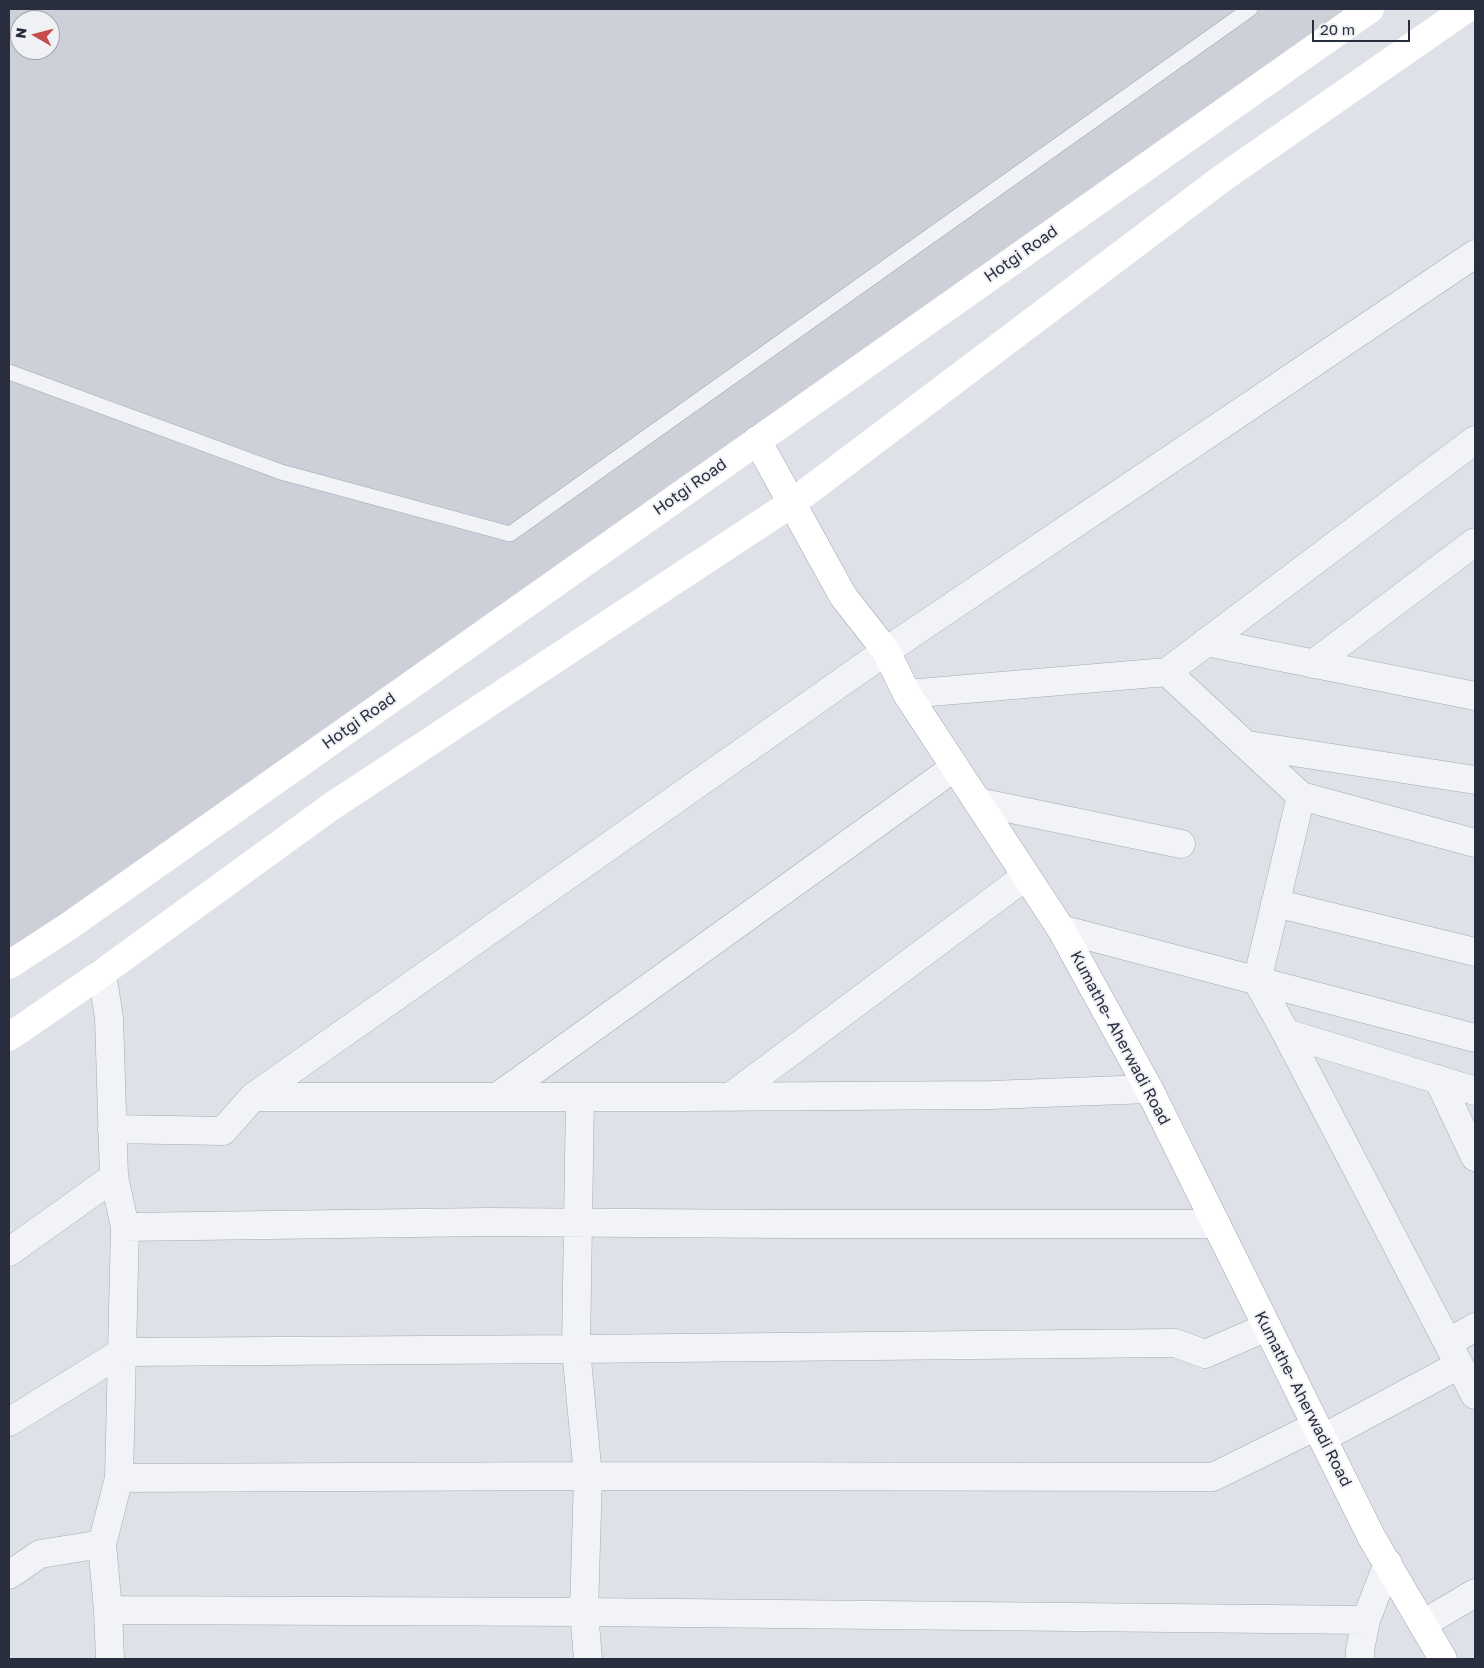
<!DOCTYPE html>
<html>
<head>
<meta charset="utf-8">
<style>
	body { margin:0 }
	#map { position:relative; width:1484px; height:1668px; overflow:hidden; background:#dfe1e8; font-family:"Golos Text",sans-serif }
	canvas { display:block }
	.frame { position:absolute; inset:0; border:10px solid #292e3e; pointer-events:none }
	.north { position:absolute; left:10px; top:10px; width:50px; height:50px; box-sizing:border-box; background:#eff1f5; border:1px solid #a0a3ac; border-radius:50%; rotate:278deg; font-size:14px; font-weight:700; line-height:20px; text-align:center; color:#292e3e }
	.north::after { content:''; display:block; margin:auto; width:18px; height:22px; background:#c54c4c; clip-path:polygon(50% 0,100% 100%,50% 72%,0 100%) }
	.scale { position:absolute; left:1312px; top:20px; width:98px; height:22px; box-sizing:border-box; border:2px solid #292e3e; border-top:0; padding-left:6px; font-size:15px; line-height:18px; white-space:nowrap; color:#292e3e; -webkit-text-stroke:4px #eff1f5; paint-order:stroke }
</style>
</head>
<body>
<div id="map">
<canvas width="1484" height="1668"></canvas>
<div class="frame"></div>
<div class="north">N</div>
<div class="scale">20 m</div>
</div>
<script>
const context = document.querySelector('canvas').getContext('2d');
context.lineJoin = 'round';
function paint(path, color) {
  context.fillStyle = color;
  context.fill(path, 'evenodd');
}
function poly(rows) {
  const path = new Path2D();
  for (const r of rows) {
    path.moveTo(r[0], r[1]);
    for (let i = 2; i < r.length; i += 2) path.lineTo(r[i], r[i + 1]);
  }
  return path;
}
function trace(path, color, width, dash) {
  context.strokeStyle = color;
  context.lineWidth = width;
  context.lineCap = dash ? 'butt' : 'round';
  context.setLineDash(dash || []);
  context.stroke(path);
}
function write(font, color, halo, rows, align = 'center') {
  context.font = font + ' "Golos Text",sans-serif';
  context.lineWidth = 4;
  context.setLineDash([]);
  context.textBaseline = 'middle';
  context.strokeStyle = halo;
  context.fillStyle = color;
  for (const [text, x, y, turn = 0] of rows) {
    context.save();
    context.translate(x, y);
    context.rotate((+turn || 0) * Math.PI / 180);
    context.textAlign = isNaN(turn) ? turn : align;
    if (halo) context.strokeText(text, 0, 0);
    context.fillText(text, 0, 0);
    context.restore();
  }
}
paint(poly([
	[9,9,1345,9,757,440,9,965],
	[20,20,50,20,50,50,20,50]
]), '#ced0d9');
const lane = poly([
	[9,372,281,472,510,534,1250,9]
]);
const street = poly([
	[1206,642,1475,696],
	[1313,664,1475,542],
	[1167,672,1301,796,1475,843],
	[907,694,1167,672,1475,440],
	[1248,745,1475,780],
	[1301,796,1257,981,1286,1033,1475,1395],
	[978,802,1181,844],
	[1275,903,1475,952],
	[1061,929,1475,1038],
	[102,973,109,1018,114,1177,125,1227,119,1478,102,1544,108,1610,110,1659],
	[1286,1033,1475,1091],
	[1438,1079,1475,1157],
	[253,1097,686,1097,991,1095,1149,1089],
	[497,1097,955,767],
	[580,1097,576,1349,588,1476,584,1612,588,1659],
	[730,1097,1026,876],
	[112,1129,223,1131,253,1097,886,651,1475,254],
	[125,1227,487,1222,787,1224,1216,1224],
	[9,1252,114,1177],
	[1448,1343,1475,1327],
	[9,1422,122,1352,576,1349,1175,1343,1205,1354,1267,1327],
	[1323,1438,1459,1365],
	[119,1478,588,1476,1213,1477,1316,1426],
	[9,1575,40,1554,102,1544],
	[108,1610,584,1612,1366,1620,1388,1563],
	[1423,1624,1475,1593],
	[1360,1659,1360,1650,1366,1620]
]);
const primary = poly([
	[757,440,843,596,886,651,907,694,1061,929,1149,1089,1372,1538,1443,1659]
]);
trace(lane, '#a5a8b2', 16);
trace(street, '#a5a8b2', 29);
trace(primary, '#a0a4b3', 29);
trace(lane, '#f2f3f6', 15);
trace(street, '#f2f3f6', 28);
trace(poly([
	[9,965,69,926,1370,9],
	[9,1037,102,973,332,806,792,503,1224,177,1466,9]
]), '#fff', 28);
trace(primary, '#fff', 28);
write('16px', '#292e3e', '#eff1f5', [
	["Hotgi Road",1021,254,-35],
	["Hotgi Road",690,487,-35],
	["Hotgi Road",359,721,-35],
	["Kumathe- Aherwadi Road",1120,1038,62],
	["Kumathe- Aherwadi Road",1303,1399,63]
]);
</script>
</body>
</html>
